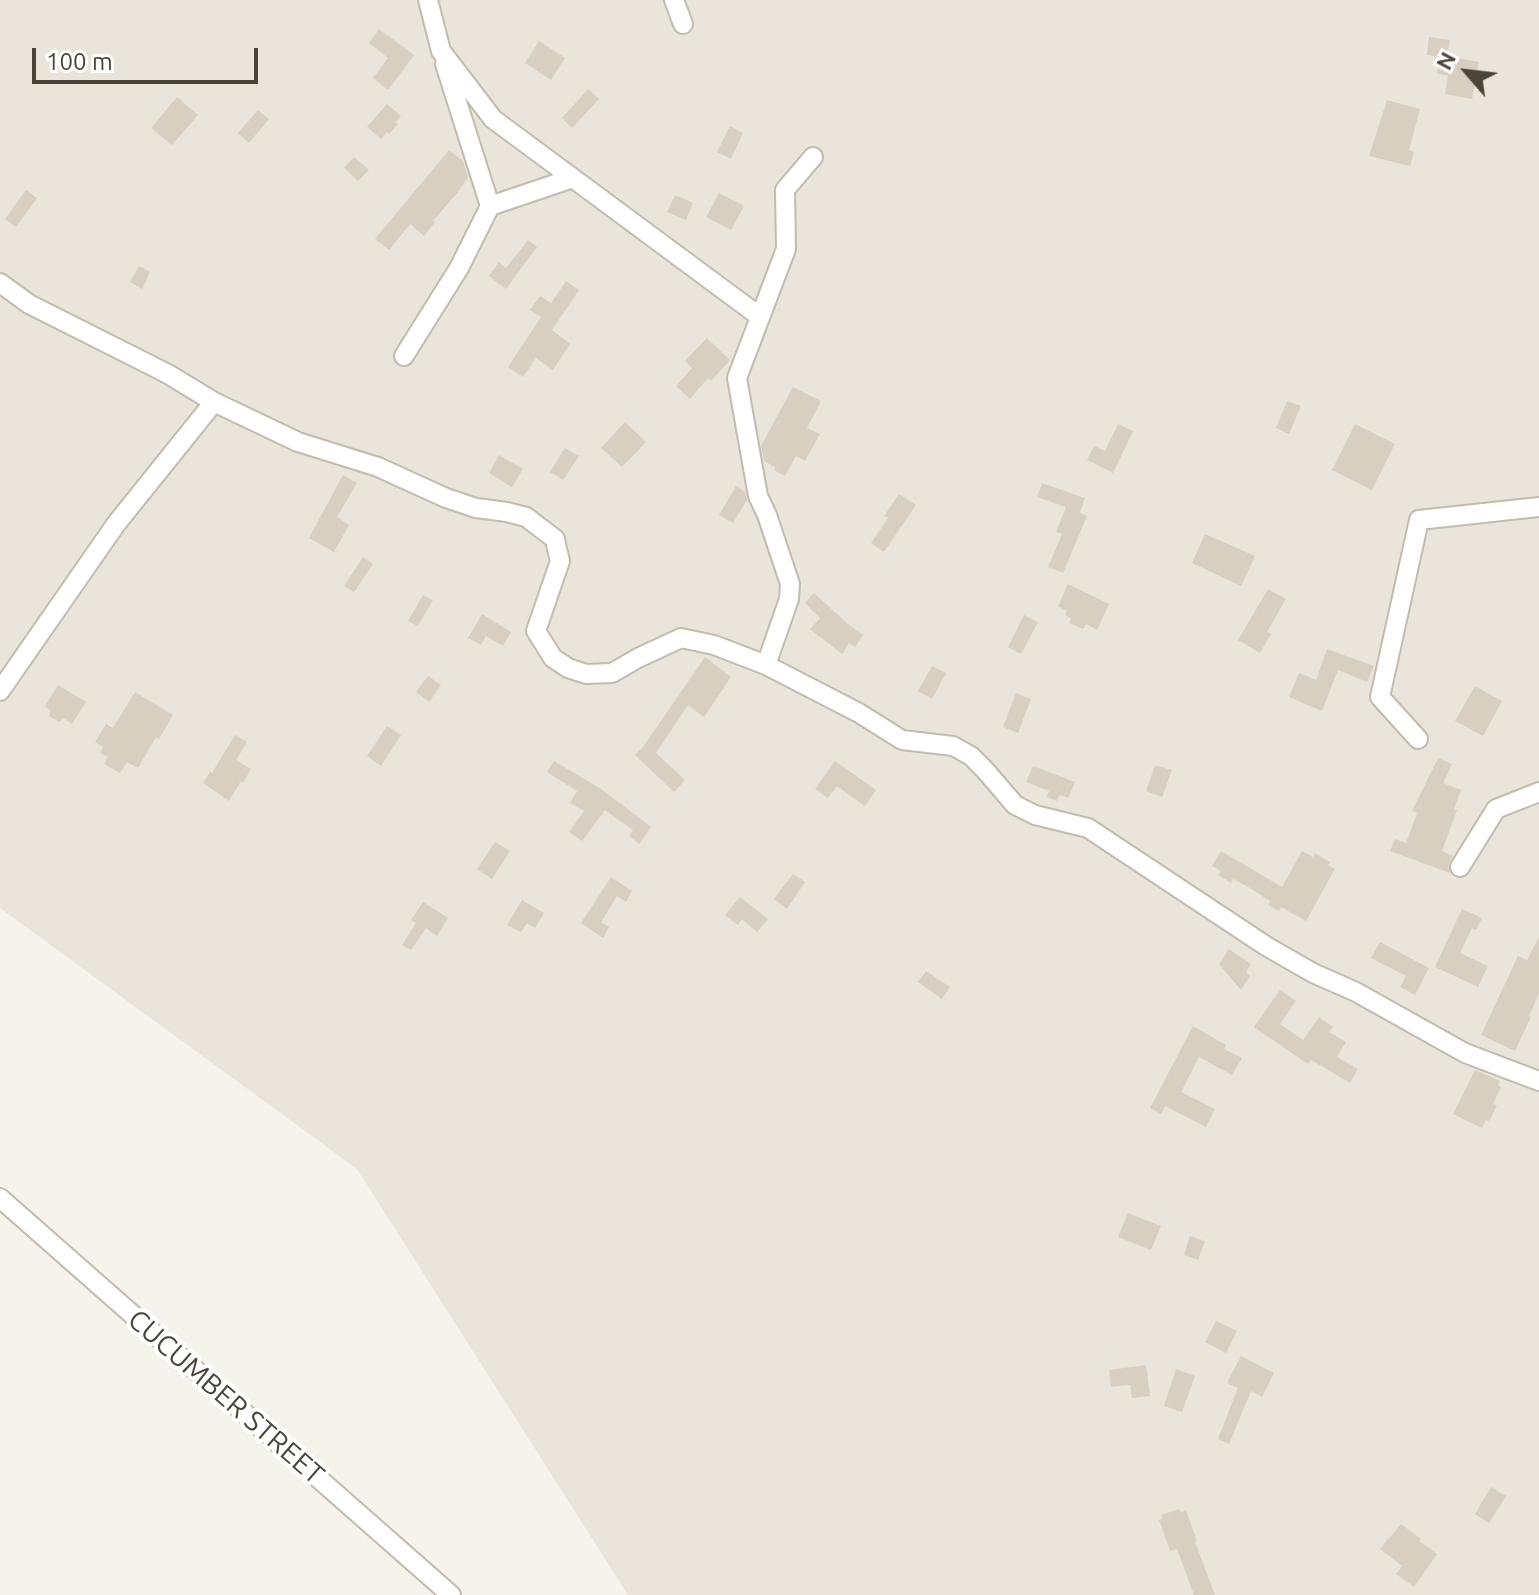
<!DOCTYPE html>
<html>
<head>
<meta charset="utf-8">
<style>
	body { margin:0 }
	#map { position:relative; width:1539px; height:1595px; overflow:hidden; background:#f6f3ec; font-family:Ubuntu,sans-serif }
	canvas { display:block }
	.north { position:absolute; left:1427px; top:32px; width:80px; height:80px; -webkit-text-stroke:6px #fff; paint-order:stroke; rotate:298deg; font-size:22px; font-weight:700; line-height:32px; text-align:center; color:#4b4439 }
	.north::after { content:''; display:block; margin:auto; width:28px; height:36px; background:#4b4439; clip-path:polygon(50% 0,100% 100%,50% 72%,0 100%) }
	.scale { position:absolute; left:32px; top:48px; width:226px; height:36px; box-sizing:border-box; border:4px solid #4b4439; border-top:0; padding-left:10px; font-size:24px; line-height:28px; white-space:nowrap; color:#4b4439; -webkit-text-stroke:6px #fff; paint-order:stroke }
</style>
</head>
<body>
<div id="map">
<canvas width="1539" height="1595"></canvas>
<div class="north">N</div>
<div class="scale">100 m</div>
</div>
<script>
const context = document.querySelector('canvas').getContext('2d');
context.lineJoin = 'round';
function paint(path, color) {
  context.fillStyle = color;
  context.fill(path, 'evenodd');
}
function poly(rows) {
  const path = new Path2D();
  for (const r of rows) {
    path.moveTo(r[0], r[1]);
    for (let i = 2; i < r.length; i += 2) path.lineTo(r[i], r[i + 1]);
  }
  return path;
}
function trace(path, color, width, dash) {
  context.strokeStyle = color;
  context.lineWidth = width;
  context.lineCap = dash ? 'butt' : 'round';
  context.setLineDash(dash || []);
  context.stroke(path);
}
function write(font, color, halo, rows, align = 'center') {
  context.font = font + ' Ubuntu,sans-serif';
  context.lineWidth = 8;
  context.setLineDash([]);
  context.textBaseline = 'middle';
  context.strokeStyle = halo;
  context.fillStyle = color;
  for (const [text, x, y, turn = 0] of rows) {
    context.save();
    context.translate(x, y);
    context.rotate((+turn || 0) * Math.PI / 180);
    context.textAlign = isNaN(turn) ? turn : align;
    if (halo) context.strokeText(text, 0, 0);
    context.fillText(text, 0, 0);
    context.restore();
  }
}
paint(poly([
	[0,0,1539,0,1539,1595,628,1595,357,1169,0,908]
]), '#eae5da');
paint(poly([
	[379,29,414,55,388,90,373,78,388,58,369,43],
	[1429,37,1450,40,1447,56,1479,62,1472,99,1445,94,1448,75,1437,74,1440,57,1427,55],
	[539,41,565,58,551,80,525,63],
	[588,89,599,99,572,128,562,118],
	[177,97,198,115,172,145,151,128],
	[1387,100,1420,109,1409,150,1414,152,1410,166,1369,156],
	[387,104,401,116,395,122,398,124,389,134,387,132,381,139,367,127],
	[258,110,269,119,249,143,238,133],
	[730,126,743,133,731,159,717,152],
	[449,150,463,161,468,177,457,193,433,221,435,222,424,236,410,224,389,250,375,239],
	[354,157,369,170,358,181,344,168],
	[26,190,37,198,16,227,5,219],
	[719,193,744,206,731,230,706,217],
	[675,195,693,203,686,220,667,212],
	[528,240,537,247,506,289,489,276,499,262,506,268],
	[139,266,150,272,142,289,130,282],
	[566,281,579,290,552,330,570,344,553,370,536,358,523,377,508,367,541,317,530,310,540,296,551,303],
	[707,338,730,360,711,381,708,378,690,399,676,386,692,368,685,361],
	[793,387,821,401,807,428,820,434,805,461,796,456,785,476,774,470,775,467,764,461,761,446],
	[1287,401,1301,406,1289,434,1276,428],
	[625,422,646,442,622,467,601,448],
	[1118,424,1133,431,1113,473,1087,460,1094,446,1105,451],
	[1355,424,1395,444,1372,490,1332,470],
	[565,448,579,456,563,480,550,472],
	[499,455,523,469,512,487,489,473],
	[343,475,357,483,337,517,349,525,334,552,309,538],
	[1042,483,1085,498,1080,513,1087,516,1063,573,1048,567,1062,534,1056,532,1066,507,1037,497],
	[736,486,745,492,747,500,733,523,719,515],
	[899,494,916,505,884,552,871,543,888,518,884,516],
	[1205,534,1255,556,1241,586,1192,563],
	[363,557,373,564,354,592,344,586],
	[1068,584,1109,604,1097,630,1086,624,1083,629,1069,623,1071,618,1065,615,1067,611,1058,606],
	[1268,589,1286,599,1267,632,1271,634,1260,653,1238,640],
	[814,593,848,624,863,635,855,647,849,643,842,654,810,629,820,618,805,603],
	[423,595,433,600,418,626,408,621],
	[482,614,511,632,503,646,486,636,481,645,468,638],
	[1024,615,1038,622,1021,654,1008,647],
	[1327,649,1374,666,1367,682,1338,670,1322,711,1289,697,1299,673,1316,680],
	[705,657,731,677,704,717,688,705,656,753,685,780,674,792,635,755,643,747],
	[932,666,946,673,932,699,918,691],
	[428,676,441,685,429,702,416,692],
	[58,685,86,702,72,724,63,718,60,722,49,716,51,711,45,706],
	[1475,686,1502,701,1483,736,1455,721],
	[135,692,173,715,159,739,156,737,138,768,127,762,120,773,104,764,108,757,100,753,103,747,95,742,106,724,113,728],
	[1016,693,1031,699,1018,733,1003,727],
	[387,726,401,735,381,766,367,756],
	[235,735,247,742,236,760,251,769,243,783,241,781,229,801,203,783,210,772,212,773],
	[1438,758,1452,764,1443,783,1461,790,1454,809,1457,810,1442,851,1453,856,1448,866,1450,873,1390,851,1395,839,1406,843,1417,813,1412,811],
	[554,761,601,789,651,827,639,844,629,836,633,830,605,810,582,841,569,832,584,811,570,803,577,791,547,772],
	[835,761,876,790,865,806,837,786,828,798,815,789],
	[1155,765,1172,770,1162,797,1146,791],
	[1033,766,1075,782,1068,798,1060,795,1057,801,1047,797,1049,791,1026,782],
	[495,842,510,851,492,879,477,869],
	[1221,851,1282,887,1302,851,1313,857,1315,853,1330,862,1328,865,1335,869,1306,921,1281,907,1279,911,1268,905,1270,901,1250,888,1233,879,1231,883,1218,875,1221,871,1212,866],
	[793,874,805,882,787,909,774,899],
	[611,877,632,891,626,902,617,896,601,922,609,927,603,938,581,923],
	[740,897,768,919,757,932,742,919,738,925,725,915],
	[522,900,544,913,535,928,527,923,521,932,507,925],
	[423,902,448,918,437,936,426,928,411,950,402,945,416,923,411,920],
	[1462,909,1482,918,1476,930,1472,928,1460,953,1488,966,1478,987,1435,967],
	[1539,937,1539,993,1529,1016,1531,1017,1515,1051,1481,1035,1518,956,1527,960],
	[1380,942,1429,968,1415,995,1400,987,1406,976,1371,958],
	[1229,949,1251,964,1246,972,1250,976,1241,990,1219,964],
	[926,971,950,987,942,999,918,982],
	[1280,990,1296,1001,1280,1024,1303,1040,1319,1017,1333,1027,1329,1032,1346,1042,1337,1057,1358,1069,1350,1083,1311,1060,1308,1064,1254,1027],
	[1193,1026,1226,1045,1224,1049,1242,1058,1232,1075,1199,1057,1181,1092,1215,1109,1206,1127,1165,1106,1161,1114,1150,1108],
	[1475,1070,1500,1081,1498,1085,1501,1087,1493,1104,1497,1106,1489,1121,1486,1120,1482,1128,1453,1114],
	[1128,1213,1161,1226,1151,1250,1118,1237],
	[1190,1236,1205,1241,1198,1260,1184,1255],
	[1216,1321,1237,1331,1226,1353,1205,1342],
	[1241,1356,1274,1373,1262,1397,1251,1391,1229,1444,1218,1439,1238,1388,1227,1383],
	[1146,1365,1150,1396,1132,1398,1130,1385,1111,1387,1109,1370],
	[1176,1369,1195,1376,1182,1412,1164,1406],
	[1491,1487,1506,1496,1489,1523,1475,1514],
	[1179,1509,1181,1512,1186,1510,1197,1541,1195,1542,1215,1595,1194,1595,1177,1549,1170,1551,1159,1520,1163,1519,1161,1515],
	[1401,1524,1421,1539,1419,1541,1437,1554,1414,1587,1396,1574,1402,1566,1380,1549]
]), '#d8cfc1');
const street = poly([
	[428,0,441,51,493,119,759,316],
	[674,0,683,24],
	[445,64,490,206],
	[0,283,29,304,168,374,214,402,298,442,378,467,446,498,476,508,507,512,526,517,555,539,557,549,560,561,536,631,553,658,568,668,586,674,612,673,638,658,681,638,714,645,766,665,859,713,902,740,953,746,971,756,985,770,1015,805,1035,815,1088,828,1266,946,1313,973,1356,992,1465,1053,1539,1081],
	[404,356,459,268,490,206,573,178],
	[766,665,789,599,790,584,767,515,758,496,737,378,786,249,785,190,813,157],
	[0,691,116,524,214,402],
	[1418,739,1380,697,1419,520,1539,507],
	[1460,867,1496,809,1539,792],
	[0,1198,451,1595]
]);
trace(street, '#c2bbae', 22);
trace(street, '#fff', 18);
write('28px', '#4b4439', '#fff', [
	["CUCUMBER STREET",226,1397,41]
]);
</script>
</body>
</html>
